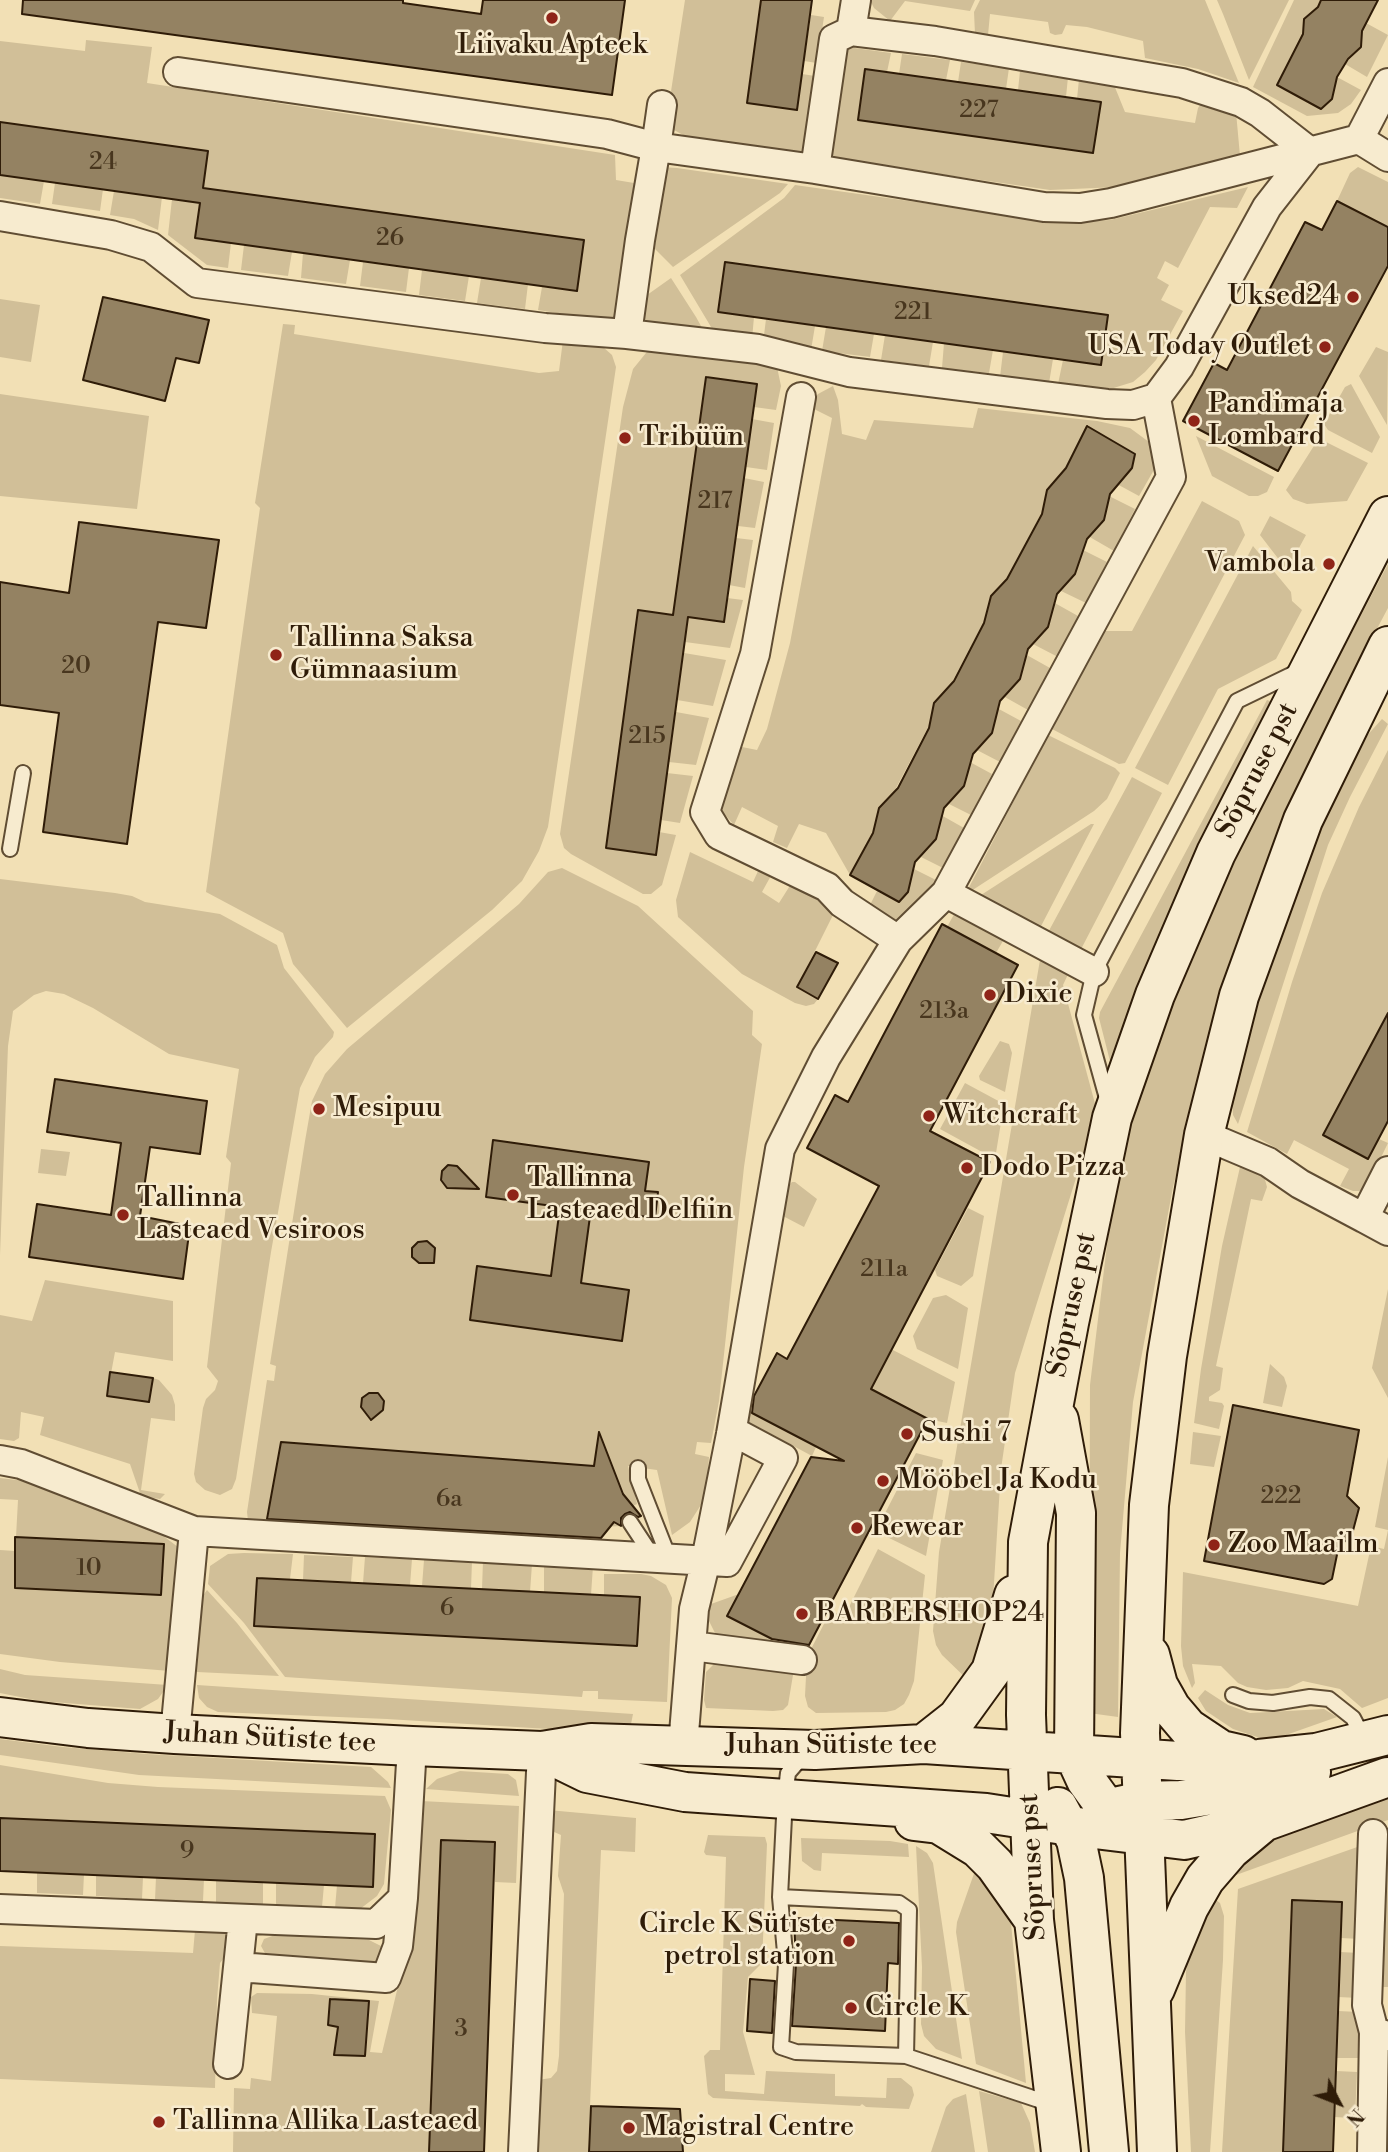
<!DOCTYPE html>
<html>
<head>
<meta charset="utf-8">
<style>
	body { margin:0 }
	#map { position:relative; width:1388px; height:2152px; overflow:hidden; background:#f2e0b5; font-family:"Libre Bodoni",serif }
	canvas { display:block }
	.north { position:absolute; left:1304px; top:2068px; width:70px; height:70px; -webkit-text-stroke:5px #f7ebcf; paint-order:stroke; rotate:132deg; font-size:19px; font-weight:700; line-height:28px; text-align:center; color:#2f1c08 }
	.north::after { content:''; display:block; margin:auto; width:24px; height:32px; background:#2f1c08; clip-path:polygon(50% 0,100% 100%,50% 72%,0 100%) }
</style>
</head>
<body>
<div id="map">
<canvas width="1388" height="2152"></canvas>
<div class="north">N</div>
</div>
<script>
const context = document.querySelector('canvas').getContext('2d');
context.lineJoin = 'round';
function paint(path, color) {
  context.fillStyle = color;
  context.fill(path, 'evenodd');
}
function poly(rows) {
  const path = new Path2D();
  for (const r of rows) {
    path.moveTo(r[0], r[1]);
    for (let i = 2; i < r.length; i += 2) path.lineTo(r[i], r[i + 1]);
  }
  return path;
}
function trace(path, color, width, dash) {
  context.strokeStyle = color;
  context.lineWidth = width;
  context.lineCap = dash ? 'butt' : 'round';
  context.setLineDash(dash || []);
  context.stroke(path);
}
function write(font, color, halo, rows, align = 'center') {
  context.font = font + ' "Libre Bodoni",serif';
  context.lineWidth = 5;
  context.setLineDash([]);
  context.textBaseline = 'middle';
  context.strokeStyle = halo;
  context.fillStyle = color;
  for (const [text, x, y, turn = 0] of rows) {
    context.save();
    context.translate(x, y);
    context.rotate((+turn || 0) * Math.PI / 180);
    context.textAlign = isNaN(turn) ? turn : align;
    if (halo) context.strokeText(text, 0, 0);
    context.fillText(text, 0, 0);
    context.restore();
  }
}
paint(poly([
	[685,0,761,0,747,103,797,110,802,74,815,76,805,153,685,136,674,130,669,122,668,111],
	[870,0,975,0,970,11,905,1,890,21,874,8],
	[980,0,1205,0,1239,83,1198,69,1145,58,1143,41,1087,27,1066,25,1062,34,1055,35,1050,33,1048,22,990,14,988,35,975,34,974,12],
	[1217,0,1289,0,1249,80,1223,14],
	[1294,0,1321,0,1318,7,1304,19,1303,34,1277,85,1321,109,1332,99,1337,77,1361,90,1351,104,1338,113,1307,116,1253,87],
	[811,15,824,17,817,63,804,61],
	[1366,23,1388,35,1367,77,1345,64,1361,47,1362,31],
	[86,40,152,47,147,83,615,155,616,180,640,184,616,316,607,321,538,310,542,287,577,291,584,240,203,188,207,151,0,122,0,41,85,51],
	[840,46,891,53,887,72,865,69,858,120,1093,153,1101,103,1077,99,1079,79,1114,85,1125,112,1195,123,1198,108,1205,98,1236,112,1240,156,1118,187,1050,190,822,157],
	[902,54,950,60,946,80,899,74],
	[961,62,1009,68,1006,89,958,82],
	[1020,71,1068,77,1066,97,1018,90],
	[661,167,677,168,788,184,780,193,673,267,648,242],
	[1358,167,1388,182,1388,227,1337,201,1350,173],
	[0,175,44,181,40,204,0,198],
	[55,183,103,189,100,211,52,204],
	[795,185,1058,222,1080,222,1110,220,1248,187,1237,208,1210,207,1178,268,1165,261,1157,278,1169,285,1161,300,1183,311,1156,360,1145,372,1133,382,1107,390,1058,384,1063,360,1101,365,1107,315,726,262,718,312,754,317,752,339,717,337,680,275,784,198],
	[114,191,162,197,158,230,134,219,110,215],
	[172,199,200,203,196,238,231,243,228,268,207,265,168,235],
	[244,245,292,252,288,276,241,270],
	[303,253,350,260,346,284,301,278],
	[363,262,409,268,406,292,360,286],
	[422,270,469,276,465,301,419,295],
	[481,278,528,284,525,309,477,303],
	[671,278,696,317,706,335,647,324,641,319,640,300],
	[0,299,40,305,31,362,0,357],
	[766,319,815,326,811,350,763,343],
	[283,324,295,325,294,334,539,373,559,371,563,340,603,347,612,355,616,367,548,827,539,851,522,881,492,910,347,1028,293,964,283,933,206,892,260,508,255,503],
	[826,327,874,334,870,357,822,351],
	[885,335,933,342,929,366,881,360],
	[944,343,993,350,989,373,942,368],
	[1376,347,1388,352,1387,425,1359,376],
	[650,348,766,361,777,367,781,386,776,410,754,407,757,384,706,377,673,615,638,611,606,848,656,855,659,832,676,835,662,885,651,894,643,894,571,854,564,848,560,834,623,407,633,369],
	[1003,352,1053,359,1049,383,1000,377],
	[1351,384,1380,437,1372,453,1328,430,1324,424,1345,387],
	[833,386,838,400,842,434,866,440,874,420,973,428,978,408,1097,421,1130,428,1149,442,1154,454,1155,468,1139,496,1115,483,1087,427,850,875,826,833,799,824,787,848,773,842,778,826,742,807,734,825,720,809,732,745,757,750,767,729,790,643,832,418,808,406,818,394],
	[0,394,149,416,137,509,0,496],
	[752,419,774,423,767,470,746,467],
	[1196,436,1274,477,1267,492,1258,496,1249,496,1212,476],
	[1320,439,1368,463,1347,501,1307,504,1293,499,1286,490,1317,441],
	[744,478,764,482,755,528,738,526],
	[1109,496,1135,509,1114,551,1088,536],
	[1202,501,1239,521,1245,535,1125,763,1119,764,1052,729,1103,631,1132,631],
	[1270,516,1306,535,1287,570,1260,535],
	[736,538,753,540,745,588,729,585],
	[1253,546,1291,592,1292,601,1302,610,1276,659,1218,689,1168,785,1135,768],
	[1081,549,1107,562,1086,603,1059,590,1075,574],
	[1388,564,1388,608,1363,655,1197,1091,1173,1187,1133,1402,1120,1553,1118,1717,1089,1713,1090,1385,1112,1204,1125,1147,1145,1080,1185,970,1211,907,1254,819],
	[727,598,743,600,730,648,685,642,688,617,724,622],
	[1053,602,1078,616,1058,657,1031,643],
	[684,653,726,660,713,706,677,700],
	[1025,654,1050,668,1028,710,1003,696,1007,688,1010,690,1020,679],
	[1267,700,1273,702,1111,1065,1099,1018,1100,1012],
	[997,708,1021,721,1000,762,975,749,992,733,996,718,992,716],
	[676,712,709,718,696,765,669,762],
	[1382,719,1388,724,1350,797,1328,845,1238,1124,1233,1115,1232,1097,1255,1010,1309,850,1353,751],
	[1048,735,1115,768,1120,773,1107,799,1094,811,965,895],
	[1388,750,1388,1013,1368,1158,1379,1139,1388,1143,1367,1186,1360,1191,1353,1191,1340,1186,1349,1169,1294,1140,1287,1154,1247,1132,1292,982,1322,893,1359,807],
	[968,761,992,774,971,815,947,803],
	[667,773,693,776,680,823,661,820],
	[1132,777,1162,793,1078,955,1045,938],
	[941,815,964,828,943,868,919,856],
	[1091,824,1094,824,1039,930,978,897],
	[690,852,753,882,759,869,773,872,762,892,779,903,791,884,835,911,797,987,818,999,814,1004,806,1006,795,1003,742,974,678,917,676,900],
	[562,868,638,906,753,1011,752,1035,762,1044,744,1167,719,1401,711,1443,697,1442,695,1454,709,1457,706,1497,690,1522,672,1535,657,1470,628,1466,637,1504,633,1506,640,1515,621,1526,601,1527,599,1540,592,1548,248,1521,247,1512,267,1380,274,1381,276,1366,270,1364,305,1141,312,1101,325,1074,347,1049,519,904,548,872],
	[912,868,936,880,921,906,905,920,896,921,889,921,867,911,877,891,899,902,908,892,911,878,908,876],
	[0,879,115,893,132,896,145,902,220,914,277,945,284,968,334,1032,333,1037,315,1057,300,1088,271,1252,236,1479,232,1489,220,1495,205,1490,196,1482,194,1474,203,1408,206,1399,215,1390,218,1381,207,1367,231,1163,226,1157,239,1069,169,1054,93,1008,64,994,46,991,34,995,13,1011,8,1046,0,1255],
	[957,909,1007,934,996,953,947,927],
	[1041,954,1071,968,1063,985,1097,1111,1015,1373,1001,1469,991,1632,969,1681,942,1655,936,1645,933,1631,939,1552],
	[1000,1041,1009,1044,1012,1053,1005,1092,980,1080,979,1076],
	[965,1083,1004,1104,995,1159,940,1129],
	[41,1149,70,1152,66,1176,38,1173],
	[1240,1167,1255,1170,1264,1176,1267,1187,1262,1201,1251,1199,1216,1366,1223,1368,1220,1390,1209,1397,1209,1401,1222,1403,1224,1406,1219,1429,1194,1423,1201,1369,1222,1246],
	[792,1182,795,1182,817,1199,804,1227,781,1215,788,1186],
	[968,1208,984,1216,973,1276,961,1286,937,1276,935,1270],
	[45,1280,173,1301,173,1361,115,1352,107,1395,149,1402,153,1378,159,1380,172,1395,175,1405,175,1421,151,1418,141,1490,165,1494,160,1499,141,1496,130,1464,40,1435,44,1417,21,1412,19,1438,14,1441,0,1439,0,1315,32,1321],
	[1388,1289,1388,1398,1372,1368],
	[946,1295,968,1308,958,1369,917,1349,913,1336,933,1298],
	[891,1349,955,1382,947,1423,928,1419,871,1389],
	[1270,1364,1284,1377,1287,1386,1282,1407,1263,1403],
	[747,1410,816,1447,812,1456,749,1422],
	[1193,1432,1221,1436,1214,1467,1190,1464],
	[916,1453,943,1460,926,1556,885,1536,880,1523],
	[1388,1457,1388,1698,1362,1708,1340,1689,1303,1681,1288,1688,1266,1690,1247,1687,1238,1683,1221,1666,1192,1664,1195,1683,1192,1688,1183,1666,1181,1646,1183,1572,1358,1606,1371,1546,1384,1549,1388,1530,1375,1527],
	[0,1478,25,1481,116,1512,158,1532,178,1547,181,1559,170,1671,60,1662,0,1654,0,1550,15,1551,15,1588,164,1544,16,1537,18,1500,0,1499],
	[878,1549,925,1575,914,1681,909,1695,904,1704,895,1710,886,1712,816,1713,808,1707,805,1696,807,1657,827,1618,849,1607],
	[244,1553,293,1554,290,1579,257,1578,254,1626,637,1646,640,1597,604,1595,604,1574,641,1574,651,1576,666,1585,672,1598,667,1702,598,1699,598,1691,583,1691,582,1697,285,1677,244,1623,208,1584,210,1566,228,1554],
	[304,1555,353,1557,351,1582,303,1580],
	[365,1557,412,1559,410,1585,363,1583],
	[424,1560,472,1561,471,1589,422,1586],
	[483,1561,532,1564,530,1592,482,1589],
	[544,1564,593,1566,591,1595,544,1592],
	[207,1590,237,1623,279,1676,197,1672,197,1604],
	[739,1594,728,1616,776,1642,716,1635,708,1619,711,1604],
	[721,1663,794,1669,788,1705,783,1710,773,1711,706,1708,704,1700,706,1672,714,1664],
	[0,1669,25,1675,168,1685,158,1699,140,1709,40,1701,0,1693],
	[197,1685,633,1714,629,1734,387,1719,218,1712,207,1707,199,1698],
	[1205,1690,1228,1705,1250,1713,1324,1709,1337,1717,1269,1741,1233,1729,1206,1711,1198,1698],
	[0,1739,63,1747,147,1754,371,1767,388,1782,391,1788,139,1775,0,1755],
	[0,1765,108,1783,158,1787,385,1796,391,1810,384,1884,377,1896,360,1909,335,1908,337,1885,373,1887,375,1834,0,1818],
	[460,1771,508,1774,516,1780,519,1796,426,1789,437,1779],
	[1388,1786,1388,1820,1236,1875,1231,1870,1291,1824],
	[421,1801,519,1806,516,1883,495,1882,495,1842,441,1841,429,2152,233,2152,234,2088,250,2089,251,2078,271,2081,277,2016,252,2013,251,1997,257,1993,312,1994,379,2001,370,2052,382,2053,416,1911,417,1840],
	[548,1810,636,1818,635,1852,601,1850,588,2152,531,2152,531,2081,551,2078,557,2071,559,2056,564,1894,558,1876,561,1835,545,1828],
	[708,1835,765,1837,767,1844,762,1963,748,1977,743,2032,755,2075,725,2074,725,2091,764,2094,766,2071,835,2074,835,2096,886,2098,887,2078,901,2078,912,2087,914,2095,909,2109,866,2107,862,2104,860,2106,713,2098,708,2094,704,2056,710,2050,720,2050,726,1857,706,1855,704,1852],
	[1388,1835,1388,1987,1376,1987,1379,1839],
	[801,1838,890,1841,908,1844,909,1857,822,1853,821,1871,814,1870,802,1861],
	[1363,1845,1360,1939,1341,1938,1292,1901,1283,2152,1222,2152,1238,1889],
	[916,1846,927,1853,933,1863,962,2059,936,2049,924,2036,921,2024,922,1967],
	[977,1865,1003,1901,1011,1923,1026,2083,976,2064,956,1932,957,1922],
	[37,1872,84,1874,83,1895,37,1893],
	[96,1875,143,1877,142,1899,96,1896],
	[156,1877,204,1879,203,1901,155,1900],
	[216,1880,263,1882,263,1905,216,1903],
	[276,1883,324,1885,322,1907,276,1905],
	[1212,1897,1220,1903,1224,1916,1223,1960,1210,2152,1191,2152,1185,2032,1186,1972,1189,1951],
	[195,1930,226,1930,224,1958,220,1963,217,2000,215,2088,0,2079,0,1946,193,1953],
	[275,1935,369,1940,383,1947,378,1963,373,1965,266,1955,261,1946,264,1939],
	[1340,1952,1360,1953,1359,1998,1338,1997],
	[1338,2011,1359,2012,1358,2058,1336,2058],
	[1336,2071,1357,2072,1355,2118,1334,2117],
	[979,2091,1021,2103,1030,2123,1035,2152,988,2152],
	[966,2094,975,2152,931,2152,946,2107,953,2099]
]), '#d1bf98');
const building = poly([
	[23,0,403,0,403,3,481,14,483,0,625,0,612,95,22,14,23,0],
	[761,0,812,0,797,110,747,103,761,0],
	[1321,0,1378,0,1362,31,1361,47,1348,59,1337,77,1332,99,1321,109,1277,85,1303,34,1304,19,1318,7,1321,0],
	[865,69,1101,102,1093,153,858,120,865,69],
	[0,122,208,151,203,188,584,240,577,291,195,238,200,203,0,175,0,122],
	[1337,201,1388,227,1388,266,1278,471,1183,421,1214,363,1227,370,1305,222,1322,230,1337,201],
	[725,262,1108,315,1101,365,718,312,725,262],
	[103,297,209,320,199,363,176,358,165,401,83,380,103,297],
	[706,377,757,384,724,622,688,617,656,855,606,848,638,610,673,615,706,377],
	[1087,426,1135,454,1132,468,1110,494,1104,520,1087,539,1075,574,1057,594,1048,627,1028,649,1020,679,1000,701,992,733,973,754,964,786,944,808,936,839,915,862,908,892,899,902,850,875,873,833,879,808,898,788,929,728,934,703,954,681,984,623,991,596,1007,579,1042,514,1047,490,1066,468,1087,426],
	[79,522,219,540,206,628,158,622,127,844,43,832,59,713,0,705,0,582,69,593,79,522],
	[942,924,1018,965,930,1131,990,1162,871,1389,928,1419,809,1645,772,1639,727,1616,811,1457,844,1461,752,1413,754,1396,777,1353,787,1359,879,1186,807,1148,835,1095,848,1102,942,924],
	[816,952,838,963,818,999,797,987,816,952],
	[1388,1013,1388,1121,1368,1159,1323,1135,1388,1013],
	[55,1079,207,1101,200,1154,150,1147,140,1216,190,1226,183,1279,29,1257,37,1204,111,1215,121,1143,47,1132,55,1079],
	[493,1140,649,1162,645,1191,658,1192,655,1218,591,1209,581,1283,629,1290,622,1341,470,1320,477,1266,551,1276,560,1207,486,1197,493,1140],
	[448,1165,457,1166,479,1189,447,1188,441,1180,442,1171,448,1165],
	[427,1241,435,1248,434,1263,419,1263,412,1257,412,1248,418,1242,427,1241],
	[110,1372,153,1378,149,1402,107,1396,110,1372],
	[369,1393,378,1393,384,1401,383,1410,371,1420,361,1407,362,1398,369,1393],
	[1233,1405,1359,1430,1347,1496,1359,1508,1350,1542,1340,1540,1332,1579,1324,1584,1204,1561,1233,1405],
	[599,1432,623,1494,641,1516,638,1517,630,1512,625,1514,621,1518,621,1526,614,1522,601,1538,267,1519,281,1442,594,1466,599,1432],
	[15,1537,164,1544,161,1595,15,1588,15,1537],
	[257,1578,640,1597,637,1646,254,1626,257,1578],
	[0,1818,375,1834,373,1887,0,1871,0,1818],
	[441,1840,495,1842,484,2152,429,2152,441,1840],
	[1292,1900,1342,1902,1333,2152,1283,2152,1292,1900],
	[794,1918,899,1923,898,1964,888,1963,885,2031,792,2026,796,1964,794,1918],
	[750,1979,775,1981,772,2033,747,2031,750,1979],
	[330,1999,369,2001,365,2056,334,2055,338,2027,328,2025,330,1999],
	[591,2106,680,2109,683,2152,589,2152,591,2106]
]);
paint(building, '#948262');
trace(building, '#2f1c08', 2);
const lane = poly([
	[10,849,23,773],
	[1108,1102,1084,1015,1094,972,1237,701,1301,670],
	[638,1468,638,1479,669,1558],
	[630,1522,653,1557],
	[1233,1695,1249,1701,1273,1703,1310,1697,1329,1699,1353,1718,1364,1739],
	[802,1757,788,1773,785,1797,780,1897,786,1964,781,2047,796,2052,906,2056,1054,2105],
	[780,1897,899,1903,909,1910,906,2056]
]);
const street = poly([
	[178,72,607,134,656,147,662,105],
	[1359,139,1388,83],
	[815,169,834,39,851,31],
	[0,216,111,235,151,247,197,283,545,328,627,334,640,240,656,147,815,169,1044,207,1080,208,1111,203,1359,139,1388,157],
	[627,334,758,349,849,372,1107,404,1133,405,1156,398],
	[801,397,755,654,705,812,719,835,827,887,842,903,898,940],
	[946,893,1094,972],
	[1204,1135,1268,1162,1300,1184,1364,1218,1388,1171],
	[1364,1218,1388,1231],
	[0,1460,21,1464,194,1531,175,1734],
	[194,1531,727,1562,783,1458,740,1435,731,1434],
	[692,1646,802,1660],
	[683,1746,694,1609,706,1560,731,1434,780,1149,826,1057,898,940,946,893,1171,477,1156,398,1179,367,1267,207,1310,152,1260,113,1241,102,1182,83,935,41,851,31,856,0],
	[1373,1834,1367,2005,1374,2032],
	[0,1909,376,1924,403,1898,412,1746],
	[238,1967,386,1978,398,1946,403,1898],
	[228,2064,243,1919],
	[523,2152,542,1751],
	[1372,2152,1374,2032,1388,2036]
]);
const secondary = poly([
	[1059,1420,1076,1513,1074,1754,1086,1780,1107,1809,1144,1836],
	[1150,1655,1158,1685,1171,1708,1188,1728,1221,1750,1243,1755],
	[0,1717,88,1728,175,1734,412,1746,542,1751,591,1743,815,1750,924,1744,1178,1761,1259,1759,1316,1753,1388,1735],
	[924,1744,957,1718,991,1671,1014,1595],
	[542,1751,587,1773,685,1792,986,1813,1070,1826,1184,1840,1263,1822,1388,1777],
	[1119,1806,1142,1801,1181,1800,1230,1792,1311,1772],
	[1058,1807,1076,1840,1084,1878,1109,2152],
	[914,1821,939,1824,978,1848,995,1865,1034,1920],
	[1155,1989,1189,1907,1205,1879,1230,1850,1260,1825],
	[1061,2152,1034,1920,1026,1715,1028,1542,1069,1323,1112,1118,1155,995,1216,853,1388,516],
	[1157,2152,1140,1733,1149,1505,1167,1356,1204,1135,1239,996,1303,820,1388,646]
]);
trace(lane, '#604d33', 18);
trace(street, '#604d33', 32);
trace(secondary, '#2f1c08', 42);
trace(lane, '#f7ebcf', 14);
trace(street, '#f7ebcf', 28);
trace(secondary, '#f7ebcf', 38);
for (const [x, y, r, color] of [
	[552,18,7,"#8f2418"],
	[1353,297,7,"#8f2418"],
	[1325,347,7,"#8f2418"],
	[1194,421,7,"#8f2418"],
	[625,438,7,"#8f2418"],
	[1329,564,7,"#8f2418"],
	[276,655,7,"#8f2418"],
	[990,995,7,"#8f2418"],
	[319,1109,7,"#8f2418"],
	[929,1116,7,"#8f2418"],
	[967,1168,7,"#8f2418"],
	[513,1195,7,"#8f2418"],
	[123,1215,7,"#8f2418"],
	[907,1434,7,"#8f2418"],
	[883,1481,7,"#8f2418"],
	[857,1528,7,"#8f2418"],
	[1214,1545,7,"#8f2418"],
	[802,1614,7,"#8f2418"],
	[849,1941,7,"#8f2418"],
	[851,2008,7,"#8f2418"],
	[159,2122,7,"#8f2418"],
	[629,2128,7,"#8f2418"]
]) {
  const dot = new Path2D();
  dot.arc(x, y, r, 0, 2 * Math.PI);
  context.fillStyle = color;
  context.fill(dot);
  trace(dot, '#f7ebcf', 2.5);
}
write('24px', '#48361e', null, [
	["227",979,111],
	["24",103,163],
	["26",390,239],
	["221",913,313],
	["217",715,502],
	["20",76,667],
	["215",647,737],
	["213a",944,1012],
	["211a",884,1270],
	["222",1281,1497],
	["6a",449,1500],
	["10",89,1569],
	["6",447,1609],
	["9",187,1852],
	["3",461,2030]
]);
write('28px', '#2f1c08', '#f7ebcf', [
	["Liivaku Apteek",552,46,"center"],
	["Uksed24",1339,297,"right"],
	["USA Today Outlet",1311,347,"right"],
	["Pandimaja",1208,405],
	["Lombard",1208,437],
	["Tribüün",639,438],
	["Vambola",1315,564,"right"],
	["Tallinna Saksa",290,639],
	["Gümnaasium",290,671],
	["Dixie",1004,995],
	["Mesipuu",333,1109],
	["Witchcraft",943,1116],
	["Dodo Pizza",981,1168],
	["Tallinna",527,1179],
	["Lasteaed Delfiin",527,1211],
	["Tallinna",137,1199],
	["Lasteaed Vesiroos",137,1231],
	["Sushi 7",921,1434],
	["Mööbel Ja Kodu",897,1481],
	["Rewear",871,1528],
	["Zoo Maailm",1228,1545],
	["BARBERSHOP24",816,1614],
	["Circle K Sütiste",835,1925,"right"],
	["petrol station",835,1957,"right"],
	["Circle K",865,2008],
	["Tallinna Allika Lasteaed",173,2122],
	["Magistral Centre",643,2128]
], 'left');
write('28px', '#2f1c08', '#f7ebcf', [
	["Sõpruse pst",1258,771,-63],
	["Sõpruse pst",1073,1305,-78],
	["Juhan Sütiste tee",270,1739,3],
	["Juhan Sütiste tee",831,1746],
	["Sõpruse pst",1034,1867,-93]
]);
</script>
</body>
</html>
